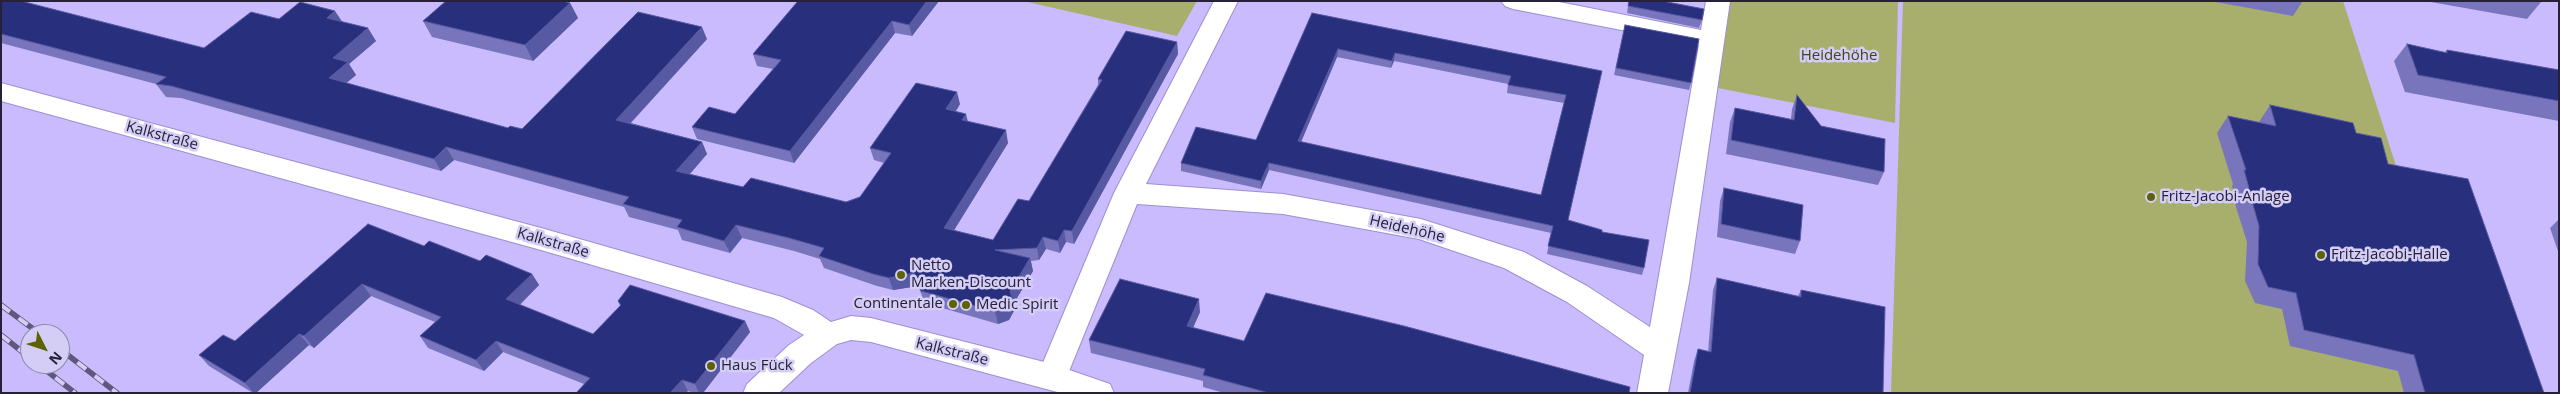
<!DOCTYPE html>
<html>
<head>
<meta charset="utf-8">
<style>
	body { margin:0 }
	#map { position:relative; width:2560px; height:394px; overflow:hidden; background:#c9bbfd; font-family:"Open Sans",sans-serif }
	canvas { display:block }
	.frame { position:absolute; inset:0; border:2px solid #262038; pointer-events:none }
	.north { position:absolute; left:20px; top:324px; width:50px; height:50px; box-sizing:border-box; background:#d4cdf5; border:1px solid #8e88a9; border-radius:50%; rotate:131deg; font-size:14px; font-weight:700; line-height:20px; text-align:center; color:#262038 }
	.north::after { content:''; display:block; margin:auto; width:18px; height:22px; background:#5d6300; clip-path:polygon(50% 0,100% 100%,50% 72%,0 100%) }
</style>
</head>
<body>
<div id="map">
<canvas width="2560" height="394"></canvas>
<div class="frame"></div>
<div class="north">N</div>
</div>
<script>
const context = document.querySelector('canvas').getContext('2d');
context.lineJoin = 'round';
function paint(path, color) {
  context.fillStyle = color;
  context.fill(path, 'evenodd');
}
function poly(rows) {
  const path = new Path2D();
  for (const r of rows) {
    path.moveTo(r[0], r[1]);
    for (let i = 2; i < r.length; i += 2) path.lineTo(r[i], r[i + 1]);
  }
  return path;
}
function trace(path, color, width, dash) {
  context.strokeStyle = color;
  context.lineWidth = width;
  context.lineCap = dash ? 'butt' : 'round';
  context.setLineDash(dash || []);
  context.stroke(path);
}
function write(font, color, halo, rows, align = 'center') {
  context.font = font + ' "Open Sans",sans-serif';
  context.lineWidth = 5;
  context.setLineDash([]);
  context.textBaseline = 'middle';
  context.strokeStyle = halo;
  context.fillStyle = color;
  for (const [text, x, y, turn = 0] of rows) {
    context.save();
    context.translate(x, y);
    context.rotate((+turn || 0) * Math.PI / 180);
    context.textAlign = isNaN(turn) ? turn : align;
    if (halo) context.strokeText(text, 0, 0);
    context.fillText(text, 0, 0);
    context.restore();
  }
}
paint(poly([
	[1023,1,1197,1,1177,36],
	[1729,1,1898,1,1895,123,1718,88],
	[1903,1,2343,1,2469,393,1891,393]
]), '#a8af6d');
const street = poly([
	[1214,1,1238,1,1146,184,1283,194,1421,219,1524,252,1587,286,1650,327,1699,45,1513,9,1505,6,1501,1,1554,1,1701,30,1706,1,1730,1,1689,283,1668,393,1637,393,1644,355,1567,302,1504,268,1419,239,1283,214,1137,204,1063,386,1052,390,1041,386,1037,377,1114,193,1214,1]
]);
const secondary = poly([
	[1,83,541,228,782,297,813,310,831,322,851,316,871,318,1052,364,1110,384,1114,393,1061,393,871,342,851,340,837,344,811,363,779,393,743,393,747,384,789,345,804,335,774,318,541,250,1,101,1,83]
]);
trace(street, '#9e90cf', 2);
trace(secondary, '#9e90cf', 2);
paint(street, '#fff');
paint(secondary, '#fff');
const rail = poly([
	[1,305,40,334],
	[1,335,30,358],
	[60,349,117,393],
	[38,364,75,393]
]);
trace(rail, '#60577e', 5.5);
trace(rail, '#d4cdf5', 4, [11]);
paint(poly([
	[1,1,204,48,279,19,342,22,376,41,349,64,356,75,346,83,508,128,522,129,707,39,631,123,702,142,707,154,690,174,743,187,846,202,860,197,884,163,874,160,870,148,960,104,956,111,968,122,1008,143,954,230,993,240,1029,201,1098,85,1098,79,1177,42,1178,54,1074,244,1066,242,1060,253,1046,249,1039,260,1031,261,1033,271,1014,303,1015,309,1009,320,998,324,925,303,918,286,893,290,877,286,824,268,820,259,794,251,742,238,730,253,682,240,678,230,629,217,624,207,454,160,441,171,181,98,166,97,156,84,1,43],
	[939,1,912,36,895,33,794,163,697,139,692,127,735,114,773,69,757,66,753,54],
	[1629,1,1702,20,1699,28,1627,13],
	[2210,1,2302,1,2302,2,2293,16],
	[2425,1,2541,1,2541,2,2527,19],
	[570,3,578,18,533,61,432,37,423,21],
	[1312,13,1602,71,1568,220,1602,232,1644,268,1642,275,1547,254,1551,233,1269,170,1261,189,1181,171,1181,163,1256,140],
	[1337,57,1391,68,1394,61,1508,84,1507,93,1564,103,1541,195,1301,142],
	[1625,25,1691,83,1689,90,1614,75],
	[2407,44,2445,52,2447,50,2559,70,2559,121,2405,92,2394,61],
	[1797,95,1821,126,1884,172,1878,185,1726,154,1730,122,1735,108,1791,119,1792,109],
	[2270,105,2356,133,2388,164,2544,393,2404,393,2398,371,2290,346,2282,309,2255,303,2245,281,2247,242,2235,204,2237,202,2232,186,2233,184,2217,133,2228,116,2259,122],
	[1724,188,1800,241,1795,254,1717,237,1720,201],
	[2559,219,2559,254,2550,228],
	[424,246,480,261,532,274,539,285,520,305,593,334,620,306,618,301,745,321,750,332,703,393,693,393,688,391,584,384,503,352,484,371,428,348,420,336,435,322,371,296,314,348,309,345,256,393,253,393,209,366,199,355,235,341],
	[1717,278,1798,296,1801,290,1883,393,1688,393,1694,361,1698,349,1708,352,1713,290],
	[1200,312,1193,328,1244,341,1629,393,1224,393,1203,387,1203,381,1091,353,1089,340]
]), '#7875bd');
paint(poly([
	[927,1,939,1,912,36,909,25],
	[570,3,578,18,533,61,525,45],
	[335,11,343,23,327,18],
	[892,21,895,33,794,163,790,151],
	[702,27,707,39,622,132,616,120],
	[368,28,376,41,349,64,356,75,337,91,329,78,333,58],
	[1177,42,1178,54,1074,244,1072,231],
	[1338,49,1337,57,1298,149,1298,141],
	[1395,53,1394,61,1391,68,1392,61],
	[957,92,960,104,949,122,946,109],
	[966,114,969,126,962,120],
	[1006,130,1008,143,948,240,944,228],
	[702,142,707,154,682,183,676,171],
	[446,147,454,160,441,171,434,159],
	[1269,163,1269,170,1261,189,1261,181],
	[736,225,742,238,730,253,724,241],
	[1064,230,1066,242,1060,253,1058,241],
	[1043,237,1046,249,1039,260,1037,248],
	[1030,258,1033,271,1014,303,1015,309,1009,320,998,324,995,311,1010,292],
	[914,273,918,286,893,290,889,278],
	[532,274,539,285,513,311,506,299],
	[362,284,371,296,314,348,304,336],
	[1199,299,1200,312,1188,339,1187,326],
	[745,321,750,332,703,393,699,393,695,384],
	[299,334,309,345,256,393,254,393,245,383],
	[496,341,503,352,484,371,476,360],
	[682,380,688,391,686,393,670,393]
]), '#5859a3');
const building = poly([
	[1,1,21,1,204,48,251,12,279,19,300,2,335,11,327,18,368,28,333,58,348,62,329,78,508,128,510,126,522,129,638,12,702,27,616,120,702,142,676,171,743,187,751,178,846,202,860,197,891,153,870,148,916,83,957,92,946,109,966,114,962,120,1006,130,944,228,993,240,1018,199,1029,201,1102,80,1098,79,1126,31,1177,42,1072,231,1064,230,1058,241,1043,237,1037,248,995,250,1030,258,1010,292,1012,297,1006,307,995,311,921,291,914,273,889,278,873,274,819,256,824,248,789,238,736,225,724,241,677,227,682,220,623,204,629,197,446,147,434,159,171,86,156,84,166,77,1,34,1,1],
	[446,1,563,1,570,3,525,45,423,21,446,1],
	[798,1,927,1,909,25,892,21,790,151,692,127,709,107,735,114,781,60,753,54,798,1],
	[1629,1,1662,1,1704,9,1702,20,1628,6,1629,1],
	[1312,13,1602,71,1568,220,1602,230,1602,232,1649,240,1644,268,1548,246,1553,226,1269,163,1261,181,1181,163,1196,127,1256,140,1312,13],
	[1338,49,1392,61,1395,53,1511,76,1508,85,1566,95,1541,195,1298,141,1338,49],
	[1625,25,1699,39,1691,83,1616,68,1625,25],
	[2407,44,2447,53,2447,50,2559,70,2559,101,2418,75,2407,44],
	[1797,95,1821,126,1885,139,1884,172,1731,140,1735,108,1794,120,1797,95],
	[2270,105,2353,123,2356,133,2381,138,2388,164,2468,179,2544,393,2425,393,2414,355,2304,330,2296,293,2268,287,2258,264,2259,226,2248,187,2249,188,2244,170,2246,170,2228,116,2276,126,2270,105],
	[1724,188,1803,205,1800,241,1721,224,1724,188],
	[368,224,424,246,429,241,480,261,486,255,532,274,506,299,593,334,621,305,618,301,630,285,745,321,695,384,682,380,670,393,576,393,590,378,496,341,476,360,420,336,441,317,362,284,304,336,299,334,245,383,199,355,223,335,235,341,368,224],
	[1717,278,1801,297,1801,290,1885,307,1883,393,1690,393,1698,349,1711,352,1717,278],
	[1120,279,1199,299,1187,326,1244,341,1266,293,1404,326,1630,387,1629,393,1269,393,1203,375,1205,369,1089,340,1120,279]
]);
paint(building, '#282f7d');
trace(building, '#5859a3', 1);
for (const [x, y, r, color] of [
	[2151,197,5,"#5d6300"],
	[2321,255,5,"#5d6300"],
	[901,275,5,"#5d6300"],
	[953,304,5,"#5d6300"],
	[966,305,5,"#5d6300"],
	[711,366,5,"#5d6300"]
]) {
  const dot = new Path2D();
  dot.arc(x, y, r, 0, 2 * Math.PI);
  context.fillStyle = color;
  context.fill(dot);
  trace(dot, '#d4cdf5', 2);
}
write('15px', '#404419', '#d4cdf5', [
	["Heidehöhe",1839,56]
]);
write('15px', '#262038', '#d4cdf5', [
	["Kalkstraße",162,136,15],
	["Heidehöhe",1407,229,13],
	["Kalkstraße",553,243,16],
	["Kalkstraße",952,352,14]
]);
write('15px', '#262038', '#d4cdf5', [
	["Fritz-Jacobi-Anlage",2161,197],
	["Fritz-Jacobi-Halle",2331,255],
	["Netto",911,266],
	["Marken-Discount",911,283],
	["Continentale",943,304,"right"],
	["Medic Spirit",976,305],
	["Haus Fück",721,366]
], 'left');
</script>
</body>
</html>
